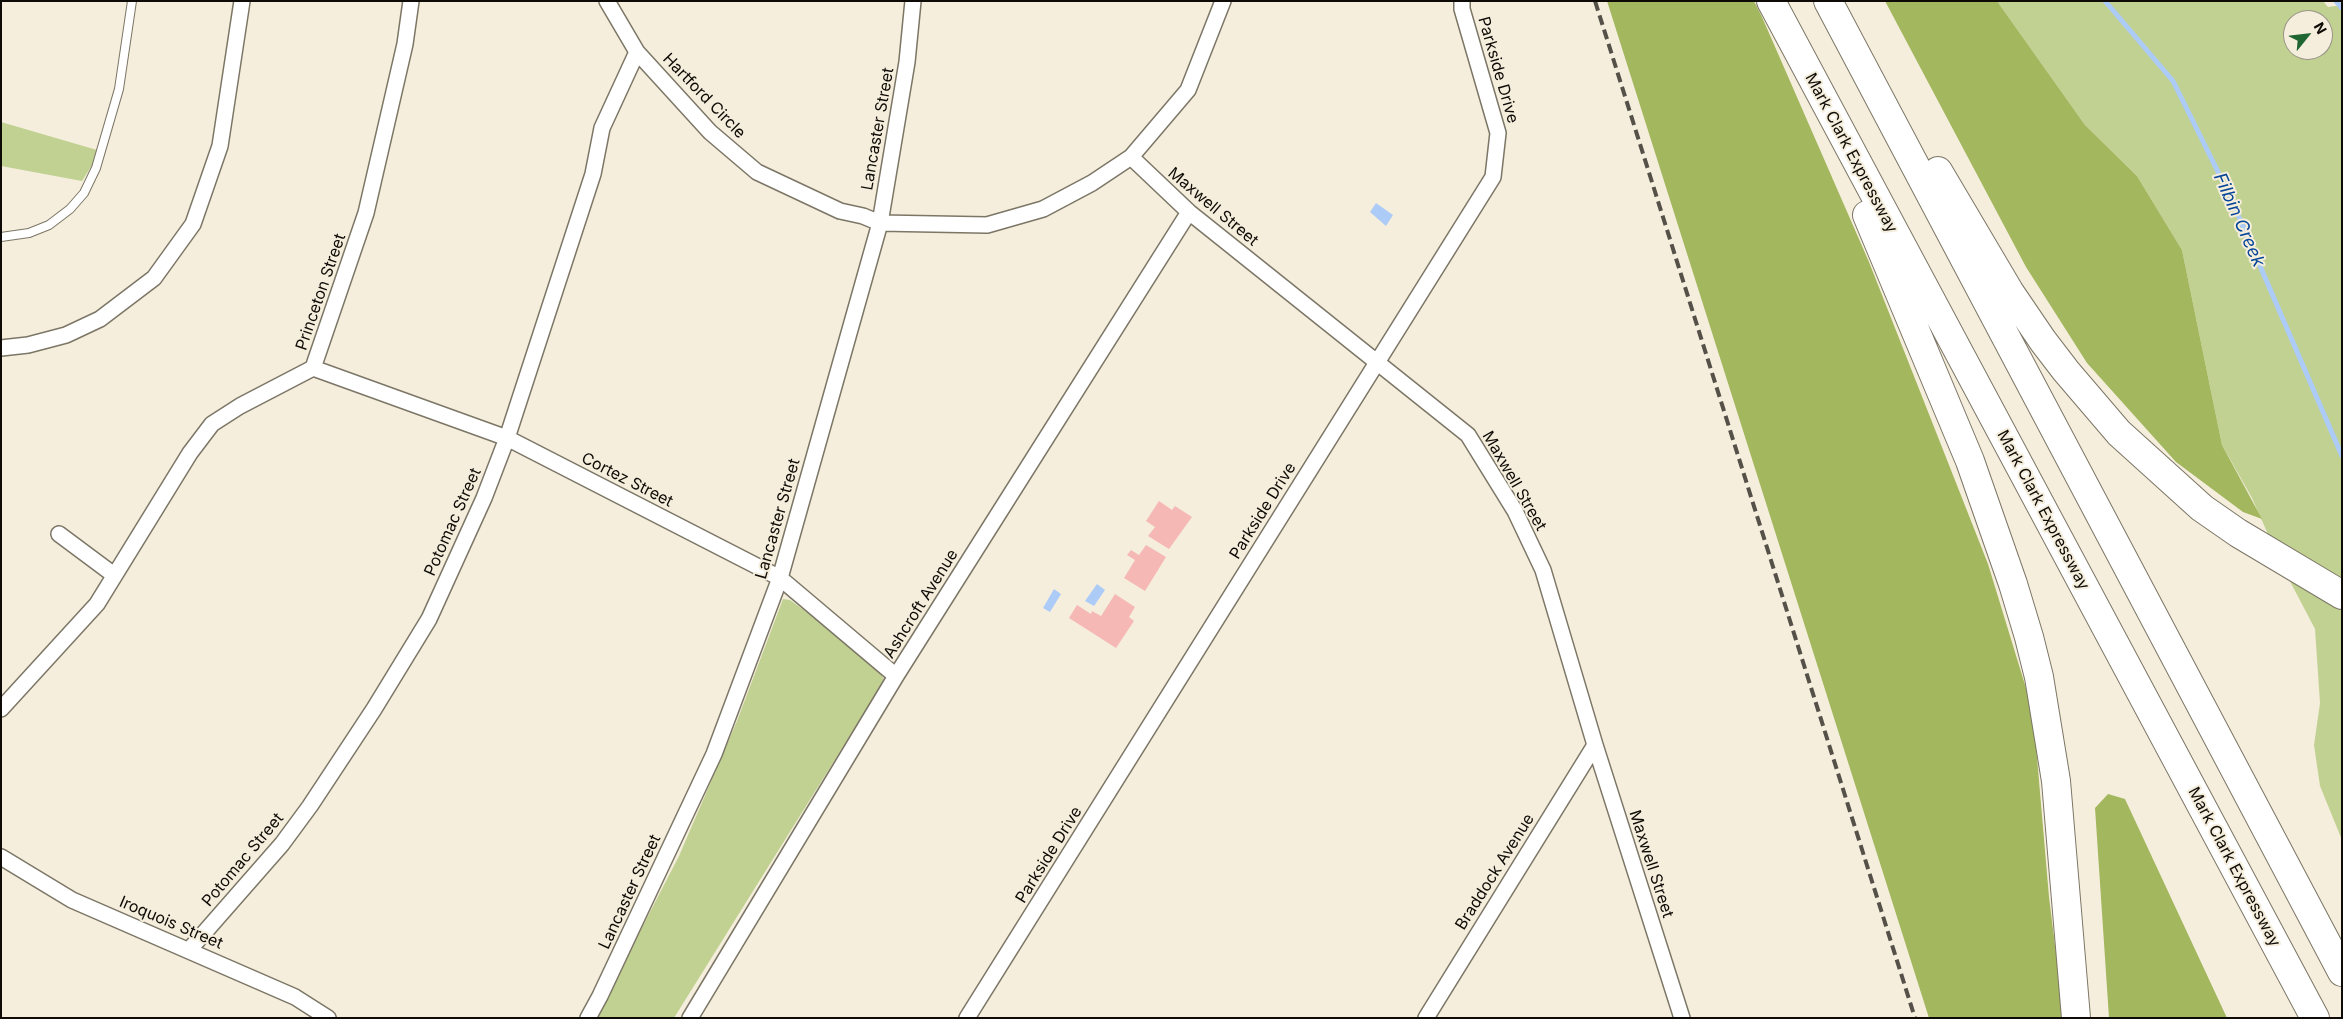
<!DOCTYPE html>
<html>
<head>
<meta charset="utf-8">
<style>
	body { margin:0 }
	#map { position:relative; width:2343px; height:1019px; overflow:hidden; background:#f5eedd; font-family:Inter,sans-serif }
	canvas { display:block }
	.frame { position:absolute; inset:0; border:2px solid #0e0b06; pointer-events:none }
	.north { position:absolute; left:2283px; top:10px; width:50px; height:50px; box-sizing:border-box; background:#f5eedd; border:1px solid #999387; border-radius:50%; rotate:61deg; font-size:14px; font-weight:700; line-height:20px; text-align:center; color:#0e0b06 }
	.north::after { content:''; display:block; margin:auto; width:18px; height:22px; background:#206632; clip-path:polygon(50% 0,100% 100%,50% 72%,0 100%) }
</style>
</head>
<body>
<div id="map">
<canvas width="2343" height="1019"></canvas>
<div class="frame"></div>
<div class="north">N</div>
</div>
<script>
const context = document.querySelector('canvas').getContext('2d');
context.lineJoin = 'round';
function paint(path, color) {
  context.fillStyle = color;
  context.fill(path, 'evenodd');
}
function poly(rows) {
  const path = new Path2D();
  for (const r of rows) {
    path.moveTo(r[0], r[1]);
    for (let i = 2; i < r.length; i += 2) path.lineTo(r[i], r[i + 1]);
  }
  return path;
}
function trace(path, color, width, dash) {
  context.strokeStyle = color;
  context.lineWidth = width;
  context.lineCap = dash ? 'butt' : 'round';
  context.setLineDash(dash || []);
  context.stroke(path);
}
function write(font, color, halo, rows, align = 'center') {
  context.font = font + ' Inter,sans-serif';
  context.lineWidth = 4;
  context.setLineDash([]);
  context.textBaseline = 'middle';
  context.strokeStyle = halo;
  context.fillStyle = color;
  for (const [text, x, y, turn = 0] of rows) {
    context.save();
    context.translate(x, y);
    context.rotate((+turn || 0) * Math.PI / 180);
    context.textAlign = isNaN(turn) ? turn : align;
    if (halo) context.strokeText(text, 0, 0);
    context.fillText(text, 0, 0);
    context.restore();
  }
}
paint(poly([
	[1997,1,2323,1,2328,7,2342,5,2342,840,2320,786,2314,745,2320,703,2315,629,2282,566,2252,498,2222,445,2182,250,2137,176,2085,125],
	[2293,20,2323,20,2323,50,2293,50],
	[1,122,97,150,92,165,82,181,1,166],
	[783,599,790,600,868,657,884,679,882,684,674,1018,595,1018,679,856,737,721]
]), '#c1d192');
paint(poly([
	[1607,1,1754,1,1762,17,1869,262,1988,564,2033,711,2049,897,2064,1018,1929,1018],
	[1885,1,1997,1,2085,125,2137,176,2182,250,2222,445,2262,519,2243,512,2176,462,2087,363,2026,267],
	[2108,794,2125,799,2227,1018,2109,1018,2095,808]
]), '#a3b75e');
paint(poly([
	[1376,203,1393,215,1386,226,1370,212],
	[1097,584,1105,590,1094,606,1085,601],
	[1054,589,1061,594,1050,612,1043,608]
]), '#adcbf7');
trace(poly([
	[2105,1,2173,81,2229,194,2342,456],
	[2336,1,2342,8]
]), '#adcbf7', 5);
paint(poly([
	[1159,501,1172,510,1175,506,1192,517,1169,549,1148,536,1155,527,1146,521],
	[1146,545,1166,557,1145,591,1124,578,1135,560,1127,555,1131,550,1139,555],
	[1115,594,1135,607,1129,617,1134,621,1116,648,1069,618,1077,605,1091,614,1092,611,1101,616]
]), '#f5b8b5');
const lane = poly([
	[1,237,29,233,49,225,70,209,84,193,96,168,119,89,132,1]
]);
const street = poly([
	[607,1,637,52,710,132,757,172,840,211,863,216,880,223,987,225,1043,209,1092,183,1131,157,1188,90,1223,1],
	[1131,157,1189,212,1468,435,1515,511,1543,570,1595,745,1682,1018],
	[1,348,28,345,66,335,100,319,154,278,193,224,220,146,242,1],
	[313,368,507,438,780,578,896,676],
	[59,534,114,575],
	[1,709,97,604,190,453,212,424,240,406,313,368,366,213,405,44,411,1],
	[1,857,72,900,295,997,328,1018],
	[190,949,282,844,310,806,374,709,429,619,484,498,507,438,593,174,602,128,637,52],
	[588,1018,600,996,714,754,780,578,880,223,907,62,913,1],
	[690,1018,896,676,1189,212],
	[967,1018,1493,177,1498,133,1462,9,1462,1],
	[1426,1018,1595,745]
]);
const highway = poly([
	[1771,1,2315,1018],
	[1828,1,2342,972],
	[1938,171,2009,291,2043,341,2066,371,2119,433,2202,508,2238,533,2342,595],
	[1867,215,1970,461,2013,584,2029,637,2039,677,2056,781,2076,1018]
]);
trace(lane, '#7c7666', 10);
trace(street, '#7c7666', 18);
trace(highway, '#7c7666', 30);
trace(lane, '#fff', 8);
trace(street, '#fff', 15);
trace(highway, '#fff', 28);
trace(poly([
	[1595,1,1915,1018]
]), '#555149', 4, [10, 5]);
write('16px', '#0e0b06', '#f5eedd', [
	["Parkside Drive",1498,70,74],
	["Hartford Circle",704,96,46],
	["Lancaster Street",878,129,-80],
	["Mark Clark Expressway",1851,153,62],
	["Maxwell Street",1213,207,40],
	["Princeton Street",321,292,-71],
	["Cortez Street",627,480,27],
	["Maxwell Street",1514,481,60],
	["Mark Clark Expressway",2043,510,62],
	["Parkside Drive",1263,511,-58],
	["Lancaster Street",778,519,-74],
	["Potomac Street",453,522,-66],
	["Ashcroft Avenue",921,604,-58],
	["Parkside Drive",1049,855,-58],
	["Potomac Street",243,860,-50],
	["Maxwell Street",1651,864,72],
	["Mark Clark Expressway",2234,867,62],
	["Braddock Avenue",1495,872,-58],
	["Lancaster Street",630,892,-65],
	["Iroquois Street",171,923,23]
]);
write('italic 18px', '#044597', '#f5eedd', [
	["Filbin Creek",2239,220,66]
]);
</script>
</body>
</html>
